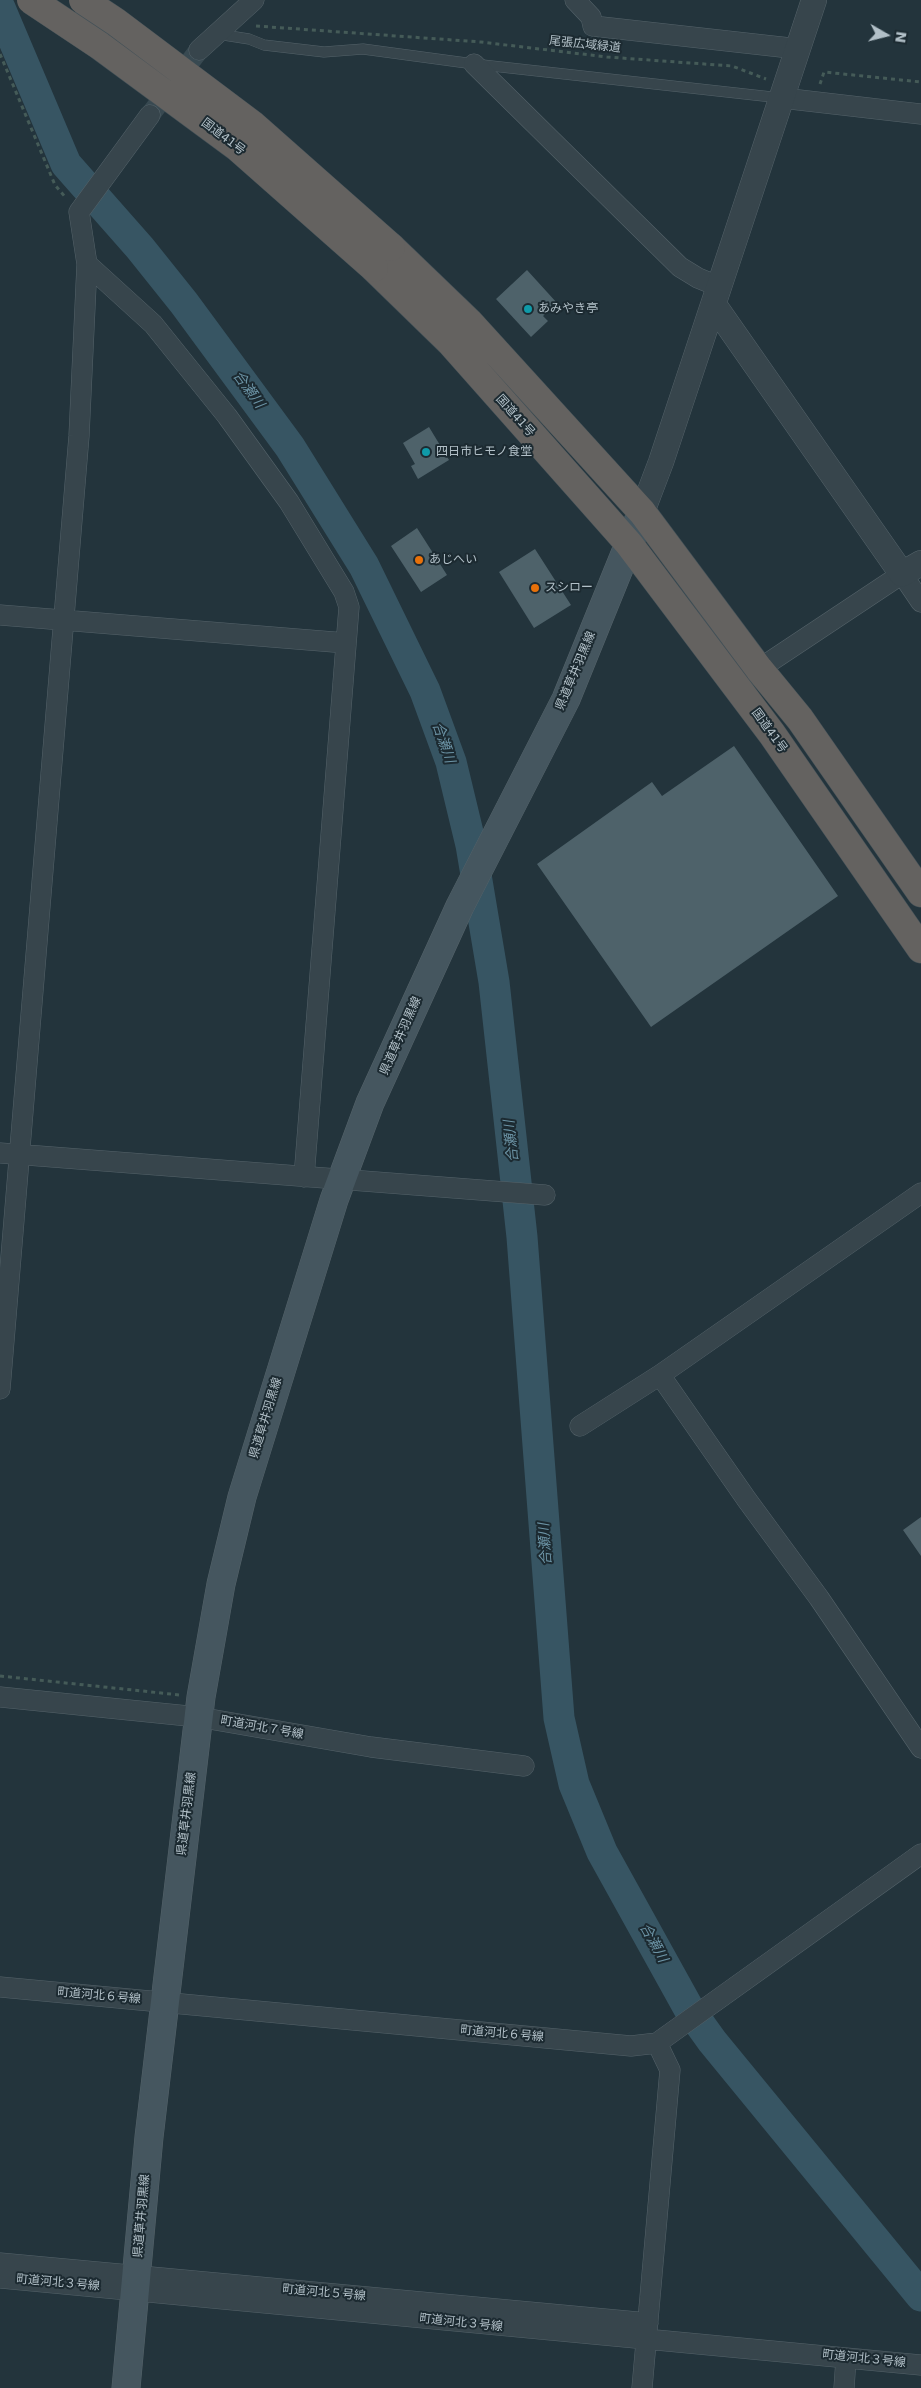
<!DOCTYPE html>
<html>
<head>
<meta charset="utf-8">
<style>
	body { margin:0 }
	#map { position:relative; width:921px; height:2388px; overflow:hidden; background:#23343c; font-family:"DejaVu Sans",sans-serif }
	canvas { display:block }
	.north { position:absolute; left:861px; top:10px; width:50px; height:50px; -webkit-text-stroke:4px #1c2a31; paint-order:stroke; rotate:98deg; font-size:14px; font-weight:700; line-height:20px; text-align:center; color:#b2c0c8 }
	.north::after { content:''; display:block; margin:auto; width:18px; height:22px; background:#b2c0c8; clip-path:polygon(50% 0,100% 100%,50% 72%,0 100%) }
</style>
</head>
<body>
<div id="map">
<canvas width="921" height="2388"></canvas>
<div class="north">N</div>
</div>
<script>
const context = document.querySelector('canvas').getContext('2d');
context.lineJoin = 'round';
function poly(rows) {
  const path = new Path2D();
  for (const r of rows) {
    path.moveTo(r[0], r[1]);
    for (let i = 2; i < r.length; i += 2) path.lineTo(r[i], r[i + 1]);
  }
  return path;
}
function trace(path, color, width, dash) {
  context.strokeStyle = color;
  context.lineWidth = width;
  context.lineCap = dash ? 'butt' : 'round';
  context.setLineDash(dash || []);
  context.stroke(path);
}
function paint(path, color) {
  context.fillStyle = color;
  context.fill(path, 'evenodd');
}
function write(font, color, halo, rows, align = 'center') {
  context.font = font + ' "DejaVu Sans","Noto Sans JP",sans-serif';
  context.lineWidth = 4;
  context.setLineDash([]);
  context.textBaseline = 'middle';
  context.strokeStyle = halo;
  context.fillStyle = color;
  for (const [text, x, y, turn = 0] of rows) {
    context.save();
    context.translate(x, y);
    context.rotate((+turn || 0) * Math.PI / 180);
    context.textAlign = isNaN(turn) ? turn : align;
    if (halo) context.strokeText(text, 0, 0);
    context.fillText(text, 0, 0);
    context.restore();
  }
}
trace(poly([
	[0,8,66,164,140,248,184,303,290,447,364,566,425,691,451,762,471,845,494,982,522,1237,559,1718,574,1784,602,1852,689,2009,712,2041,921,2296]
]), '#375563', 31);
paint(poly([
	[527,270,557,303,543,316,548,321,531,337,496,299],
	[429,427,449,460,418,479,411,466,415,464,403,443],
	[417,528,447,575,421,592,391,546],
	[535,549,571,605,534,628,499,572],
	[734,746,838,896,651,1027,537,864,652,782,662,796],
	[921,1517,921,1556,903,1530]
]), '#4e626a');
trace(poly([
	[150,115,199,50]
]), '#384951', 20, [20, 10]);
const service = poly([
	[217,34,249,39,264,45,324,52,363,49,474,64,781,98]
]);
const minor = poly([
	[575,0,591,17,593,26,799,49],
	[199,50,254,0],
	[474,64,680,267,698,278,720,287],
	[782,98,921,114],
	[87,264,153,324,227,416,289,502,344,592,349,607,304,1177],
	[0,615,346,643],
	[759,669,902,574,921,602],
	[0,1153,545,1195],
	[660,1375,747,1500,819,1598,921,1748],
	[0,1389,79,436,87,264,79,212,150,115],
	[580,1426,660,1375,921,1193],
	[0,1697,198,1717,371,1747,524,1766],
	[0,1987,631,2046,657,2043,670,2070,642,2388],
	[657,2043,921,1854],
	[0,2263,648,2323],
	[0,2278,921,2365],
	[844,2388,846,2359]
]);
const tertiary = poly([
	[714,305,902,574,921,563],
	[642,512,661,462,814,0]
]);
const secondary = poly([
	[126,2388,149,2137,201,1697,221,1584,242,1497,334,1200,370,1103,460,906,566,699,642,512]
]);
const trunk = poly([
	[391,247,469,322,642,512,759,669,800,719,921,893],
	[374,268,450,342,629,544,772,734,921,949]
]);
trace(service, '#55636a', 11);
trace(minor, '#55636a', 21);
trace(tertiary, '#55636a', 26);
trace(secondary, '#55636a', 29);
trace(trunk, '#425057', 29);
trace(poly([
	[256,26,481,42,607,57,732,66,766,79],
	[0,54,55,185,66,198],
	[820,84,824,72,921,82],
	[0,1676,180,1695]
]), '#455b58', 3, [4, 4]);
trace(service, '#37454c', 10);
trace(minor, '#37454c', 20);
trace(tertiary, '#37454c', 25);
trace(secondary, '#45565f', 28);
trace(trunk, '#646260', 28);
const trunkBridge = poly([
	[31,0,100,46,237,147,374,268],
	[83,0,116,22,253,125,391,247]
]);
trace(trunkBridge, '#425057', 29, []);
trace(trunkBridge, '#646260', 28);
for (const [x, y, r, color] of [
	[528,309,5,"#0f9aa8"],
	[426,452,5,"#0f9aa8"],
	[419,560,5,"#e8710a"],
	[535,588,5,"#e8710a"]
]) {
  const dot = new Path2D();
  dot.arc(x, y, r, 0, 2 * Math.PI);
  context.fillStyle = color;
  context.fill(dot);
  trace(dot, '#1c2a31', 2);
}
write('12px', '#b2c0c8', '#1c2a31', [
	["尾張広域緑道",585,45,6],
	["国道41号",223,137,37],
	["国道41号",515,416,48],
	["県道草井羽黒線",576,671,-67],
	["国道41号",769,731,54],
	["県道草井羽黒線",401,1036,-66],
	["県道草井羽黒線",266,1418,-73],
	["町道河北７号線",262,1728,10],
	["県道草井羽黒線",187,1814,-83],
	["町道河北６号線",99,1996,5],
	["町道河北６号線",502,2034,5],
	["県道草井羽黒線",142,2216,-85],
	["町道河北３号線",58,2283,5],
	["町道河北５号線",324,2293,5],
	["町道河北３号線",461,2323,6],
	["町道河北３号線",864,2359,6]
]);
write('12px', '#b2c0c8', '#1c2a31', [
	["あみやき亭",538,309],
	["四日市ヒモノ食堂",436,452],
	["あじへい",429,560],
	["スシロー",545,588]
], 'left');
write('italic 14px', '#6c94a6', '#1c2a31', [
	["合瀬川",248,390,54],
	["合瀬川",443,743,71],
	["合瀬川",512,1141,-96],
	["合瀬川",546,1544,-94],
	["合瀬川",653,1943,61]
]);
</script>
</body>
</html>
